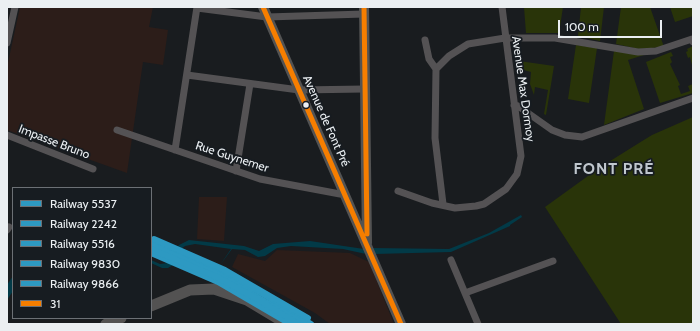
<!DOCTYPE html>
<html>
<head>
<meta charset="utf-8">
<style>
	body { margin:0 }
	#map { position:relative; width:700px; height:331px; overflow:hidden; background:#191c1f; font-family:Cabin,sans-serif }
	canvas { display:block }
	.frame { position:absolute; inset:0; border:8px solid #ebeff2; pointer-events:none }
	.legend { position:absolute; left:12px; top:187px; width:140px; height:132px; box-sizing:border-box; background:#171c21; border:1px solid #6c7075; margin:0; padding:5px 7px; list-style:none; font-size:12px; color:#ebeff2 }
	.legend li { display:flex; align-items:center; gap:8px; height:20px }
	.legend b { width:20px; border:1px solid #6c7075 }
	.scale { position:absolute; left:558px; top:20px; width:104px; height:18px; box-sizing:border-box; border:2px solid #ebeff2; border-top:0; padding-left:5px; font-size:12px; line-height:14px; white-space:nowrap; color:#ebeff2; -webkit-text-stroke:3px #171c21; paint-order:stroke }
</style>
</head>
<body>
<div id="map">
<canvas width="700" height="331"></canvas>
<div class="frame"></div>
<ul class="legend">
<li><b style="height:5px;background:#2d99c2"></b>Railway 5537</li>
<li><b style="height:5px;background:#2d99c2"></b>Railway 2242</li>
<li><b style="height:5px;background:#2d99c2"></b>Railway 5516</li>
<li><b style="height:5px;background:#2d99c2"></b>Railway 9830</li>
<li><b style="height:5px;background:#2d99c2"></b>Railway 9866</li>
<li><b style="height:5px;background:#f67e00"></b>31</li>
</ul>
<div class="scale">100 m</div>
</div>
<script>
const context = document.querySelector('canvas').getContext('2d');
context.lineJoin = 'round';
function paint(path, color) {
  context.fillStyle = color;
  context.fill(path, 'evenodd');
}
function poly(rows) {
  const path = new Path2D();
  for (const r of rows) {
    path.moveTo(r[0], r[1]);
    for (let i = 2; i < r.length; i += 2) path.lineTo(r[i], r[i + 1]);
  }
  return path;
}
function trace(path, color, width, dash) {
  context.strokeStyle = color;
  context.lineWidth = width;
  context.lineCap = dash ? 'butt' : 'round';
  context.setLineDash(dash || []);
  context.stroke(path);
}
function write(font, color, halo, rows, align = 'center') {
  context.font = font + ' Cabin,sans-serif';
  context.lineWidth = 3.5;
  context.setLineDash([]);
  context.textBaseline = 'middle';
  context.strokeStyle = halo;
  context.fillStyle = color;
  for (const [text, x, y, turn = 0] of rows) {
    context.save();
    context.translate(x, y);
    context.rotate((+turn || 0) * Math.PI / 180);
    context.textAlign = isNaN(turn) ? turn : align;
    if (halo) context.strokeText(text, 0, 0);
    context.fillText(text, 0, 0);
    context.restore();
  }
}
paint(poly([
	[20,7,153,7,149,27,168,30,163,65,143,62,127,173,7,130,7,67],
	[199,197,227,197,224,241,197,239],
	[277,250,350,253,369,262,394,324,330,324,315,313,232,267,238,254,265,261]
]), '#2c1d19');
paint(poly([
	[524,7,563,7,559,33,526,33],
	[581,7,604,7,600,41,578,36],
	[621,7,650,7,664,47,639,49,616,44],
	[670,7,693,7,693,16,675,22],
	[576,45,597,48,589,103,568,99],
	[693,46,693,69,690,57,688,58,686,52,688,51,687,49],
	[614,51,644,55,628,60,644,109,604,125],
	[671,52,673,56,670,57,672,62,670,64,680,85,678,86,681,94,690,91,688,86,693,84,693,93,660,103,646,62],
	[519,61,554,66,546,115,544,114,548,90,535,87,534,95,530,84,531,72,524,70],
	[693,117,693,324,621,324,545,207,599,168,639,143,652,135]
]), '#293409');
paint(poly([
	[521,215,522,217,510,225,510,226,451,252,375,254,372,248,449,249,489,233],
	[189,240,244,246,259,251,273,244,310,241,364,249,366,254,343,249,291,246,277,248,265,256,258,257,245,250,232,249,220,265,231,249,195,244,185,246,180,250,176,249,179,245],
	[173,257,177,259,173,265,168,268,162,268,151,263,151,260,160,264,168,263],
	[13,276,13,291,7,300,7,285]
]), '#023a47');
trace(poly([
	[174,259,180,247]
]), '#023a47', 2);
trace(poly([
	[197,8,267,17,364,14],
	[425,40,429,59,436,69],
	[7,43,15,7],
	[187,75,299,90,364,89],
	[514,105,518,106,552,130,565,135,582,137,693,98],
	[117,130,260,179,340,194,343,193],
	[7,135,93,169],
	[175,150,197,7],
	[236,171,250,84],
	[398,191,432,203,455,208,476,206,484,204,506,189,517,174,521,156,502,7],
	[443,204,435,138,436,69,449,56,468,44,505,38,555,38,638,52,656,51,692,39,693,42],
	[7,230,9,227],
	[451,260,478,324],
	[465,293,553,261]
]), '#545254', 7);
trace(poly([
	[263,7,401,324],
	[364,7,367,243]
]), '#535353', 10);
trace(poly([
	[151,306,190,290,214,289,247,300,287,324],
	[106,324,121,318]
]), '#535252', 11);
trace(poly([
	[263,7,401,324],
	[364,7,367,234]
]), '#f67e00', 5);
trace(poly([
	[151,241,222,272,263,294,311,324]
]), '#2d99c2', 6);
trace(poly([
	[151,245,221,276,304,324]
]), '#2d99c2', 6);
trace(poly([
	[151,253,218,282,290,324]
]), '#2d99c2', 6);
trace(poly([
	[151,249,219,278,259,300,298,324]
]), '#2d99c2', 6);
trace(poly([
	[154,239,225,270,308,318]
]), '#2d99c2', 6);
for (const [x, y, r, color] of [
	[306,105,3.5,"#ebeff2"]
]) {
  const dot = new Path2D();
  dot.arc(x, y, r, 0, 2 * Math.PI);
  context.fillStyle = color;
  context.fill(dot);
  trace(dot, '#171c21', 1.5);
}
write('12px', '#ebeff2', '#171c21', [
	["Avenue Max Dormoy",523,89,82],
	["Avenue de Font Pré",326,121,66],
	["Impasse Bruno",54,142,21],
	["Rue Guynemer",232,157,18]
]);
context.letterSpacing = '1px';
write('bold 16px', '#c0c7ce', '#171c21', [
	["FONT PRÉ",614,169]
]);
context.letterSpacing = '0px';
</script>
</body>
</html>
